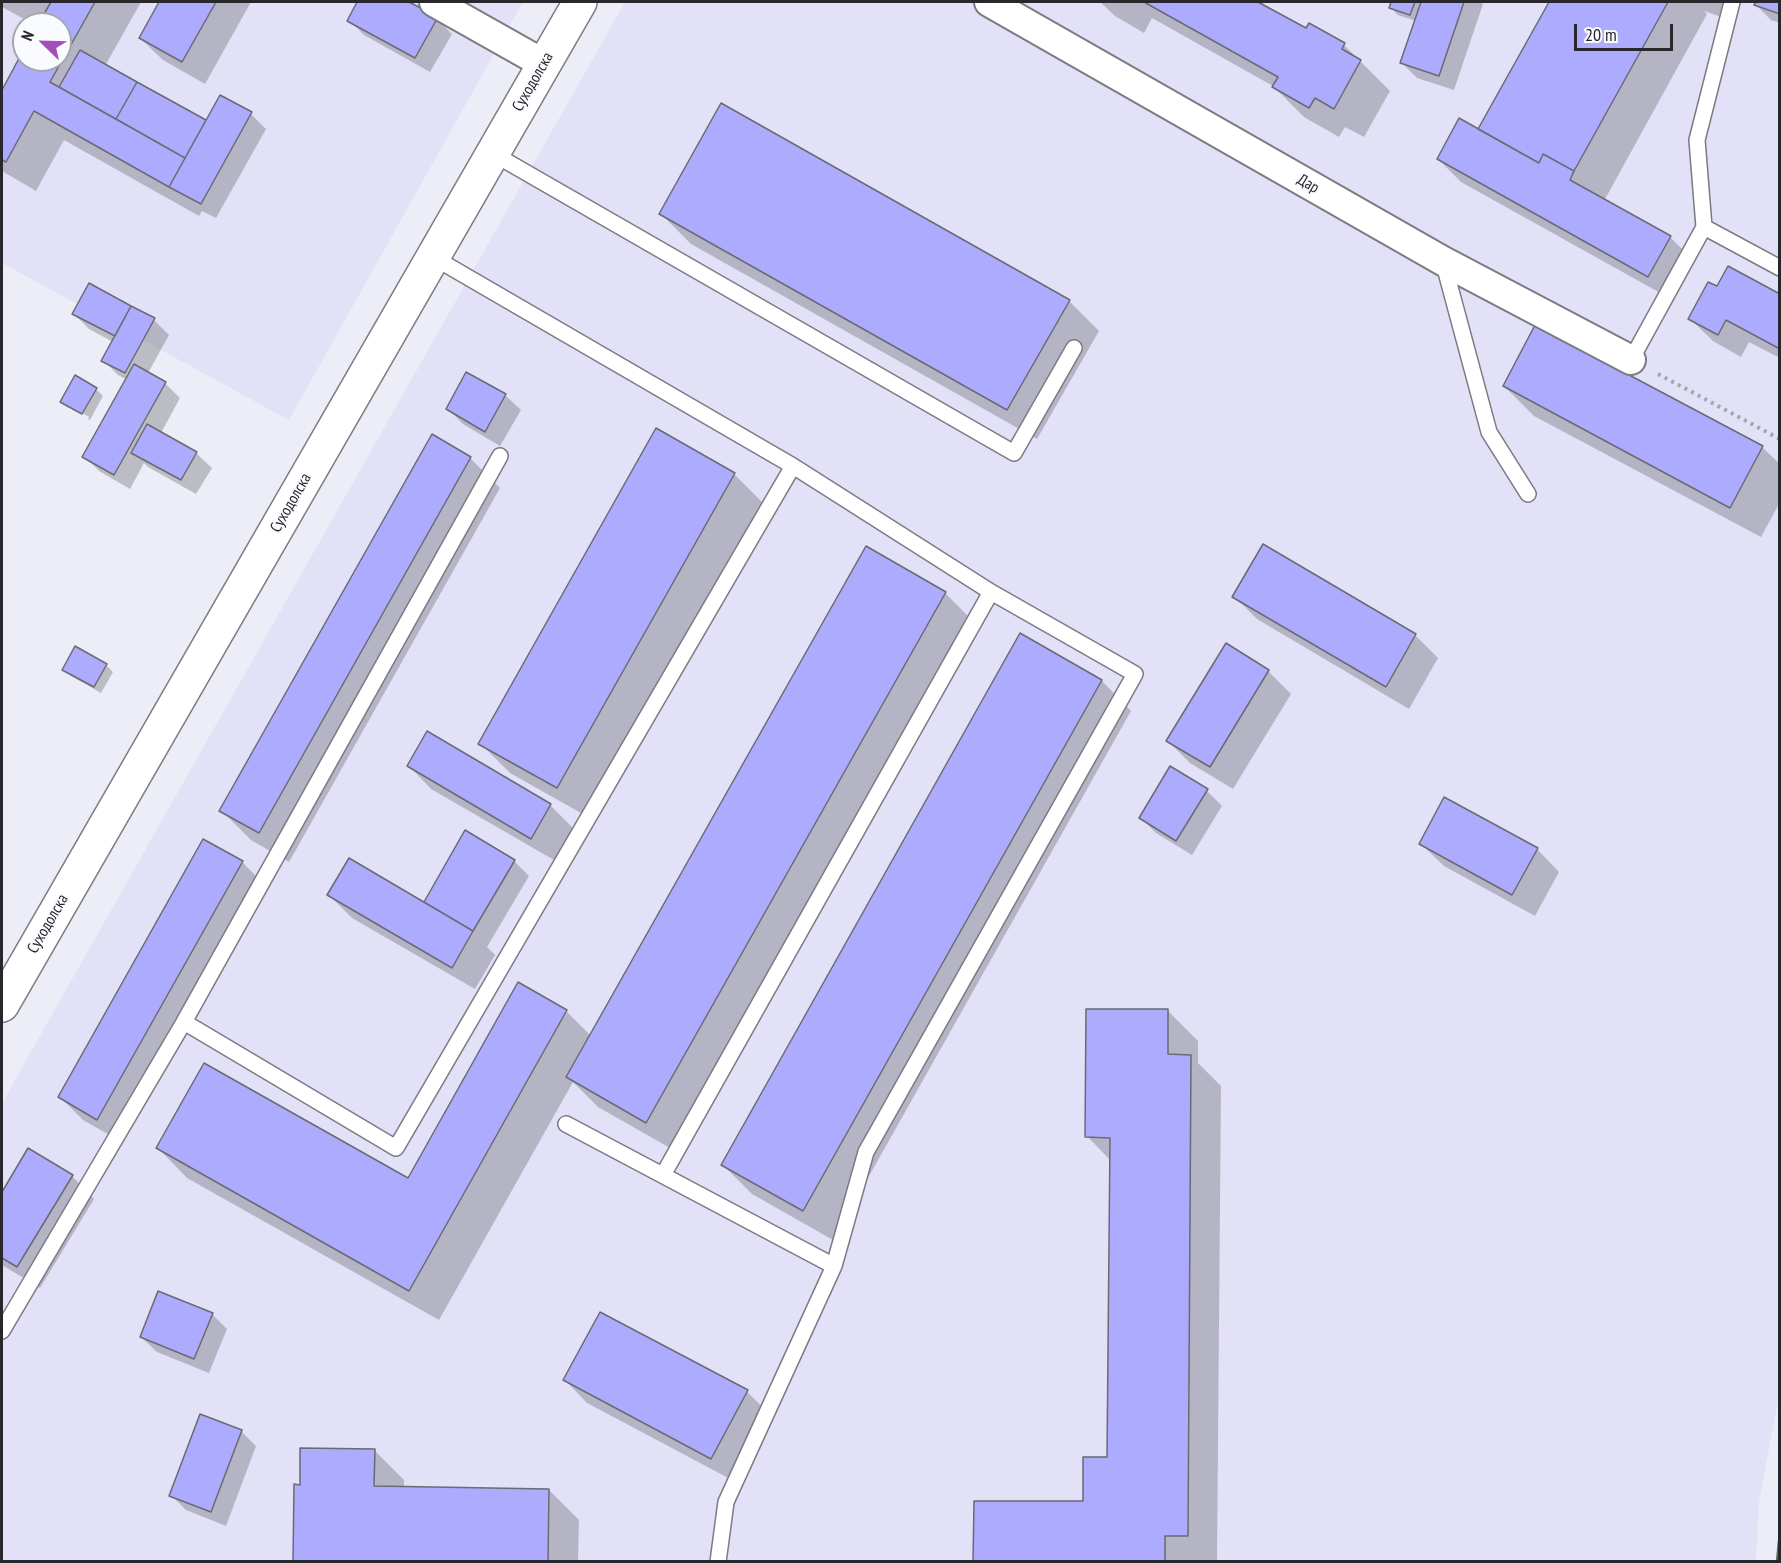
<!DOCTYPE html>
<html>
<head>
<meta charset="utf-8">
<style>
	body { margin:0 }
	#map { position:relative; width:1781px; height:1563px; overflow:hidden; background:#ecedf6; font-family:"PT Sans Narrow",sans-serif }
	canvas { display:block }
	.frame { position:absolute; inset:0; border:3px solid #28282c; pointer-events:none }
	.north { position:absolute; left:12px; top:12px; width:60px; height:60px; box-sizing:border-box; background:#fafbfe; border:2px solid #a6a7aa; border-radius:50%; rotate:293deg; font-size:16px; font-weight:700; line-height:24px; text-align:center; color:#28282c }
	.north::after { content:''; display:block; margin:auto; width:21px; height:27px; background:#a24ebc; clip-path:polygon(50% 0,100% 100%,50% 72%,0 100%) }
	.scale { position:absolute; left:1574px; top:24px; width:99px; height:27px; box-sizing:border-box; border:3px solid #28282c; border-top:0; padding-left:8px; font-size:18px; line-height:21px; white-space:nowrap; color:#28282c; -webkit-text-stroke:4px #fafbfe; paint-order:stroke }
</style>
</head>
<body>
<div id="map">
<canvas width="1781" height="1563"></canvas>
<div class="frame"></div>
<div class="north">N</div>
<div class="scale">20 m</div>
</div>
<script>
const context = document.querySelector('canvas').getContext('2d');
context.lineJoin = 'round';
function paint(path, color) {
  context.fillStyle = color;
  context.fill(path, 'evenodd');
}
function poly(rows) {
  const path = new Path2D();
  for (const r of rows) {
    path.moveTo(r[0], r[1]);
    for (let i = 2; i < r.length; i += 2) path.lineTo(r[i], r[i + 1]);
  }
  return path;
}
function trace(path, color, width, dash) {
  context.strokeStyle = color;
  context.lineWidth = width;
  context.lineCap = dash ? 'butt' : 'round';
  context.setLineDash(dash || []);
  context.stroke(path);
}
function write(font, color, halo, rows, align = 'center') {
  context.font = font + ' "PT Sans Narrow",sans-serif';
  context.lineWidth = 4.5;
  context.setLineDash([]);
  context.textBaseline = 'middle';
  context.strokeStyle = halo;
  context.fillStyle = color;
  for (const [text, x, y, turn = 0] of rows) {
    context.save();
    context.translate(x, y);
    context.rotate((+turn || 0) * Math.PI / 180);
    context.textAlign = isNaN(turn) ? turn : align;
    if (halo) context.strokeText(text, 0, 0);
    context.fillText(text, 0, 0);
    context.restore();
  }
}
paint(poly([
	[2,2,523,2,289,420,2,263],
	[24,24,60,24,60,60,24,60],
	[625,2,1779,2,1780,1390,1759,1502,1756,1561,2,1562,2,1103]
]), '#e3e1f7');
paint(poly([
	[2,2,141,2,105,66,207,122,251,114,266,129,216,218,202,211,199,216,64,140,36,191,2,171,2,93,24,52,24,60,60,60,60,24,33,24,2,7],
	[160,2,251,2,205,84,163,60,140,38],
	[359,2,406,2,437,19,452,34,430,72,364,35,349,20],
	[1100,2,1255,2,1306,30,1344,45,1390,91,1364,137,1345,127,1339,137,1304,117,1273,86,1152,18,1144,33,1115,16],
	[1393,2,1480,2,1483,4,1454,90,1417,78,1402,63,1416,21,1398,15,1391,8],
	[1551,2,1736,2,1730,20,1704,11,1707,14,1604,201,1670,237,1693,260,1671,299,1461,182,1438,159,1479,131],
	[1757,2,1780,2,1780,23,1771,20,1756,5],
	[661,214,1069,301,1099,331,1037,439,691,244],
	[1718,288,1780,296,1780,358,1749,342,1741,357,1713,341,1690,319],
	[74,314,154,320,169,335,148,373,165,383,180,398,161,433,196,453,212,468,196,494,148,467,144,463,130,489,99,471,84,456,127,380,118,375,103,360,113,342,89,329],
	[1536,327,1762,447,1780,464,1780,502,1761,537,1534,416,1504,386],
	[467,374,505,395,521,410,500,446,463,424,448,409],
	[96,389,103,396,90,420,69,409,88,419,89,417,68,405,68,408,62,402],
	[470,458,500,488,289,862,251,840,221,810],
	[734,474,764,504,588,817,510,773,480,743],
	[1263,546,1416,636,1438,658,1409,709,1257,619,1234,596],
	[945,593,975,623,677,1152,598,1107,573,1082,439,1320,187,1178,158,1148,408,1180,518,984,566,1011,591,1036],
	[1021,635,1102,681,1131,711,833,1240,752,1194,722,1164],
	[106,665,113,672,101,693,71,676,64,669],
	[1268,671,1291,694,1233,789,1190,763,1168,741],
	[428,733,550,805,573,828,554,860,431,789,409,766],
	[1171,768,1207,791,1222,806,1192,855,1156,833,1141,818],
	[466,833,514,861,529,876,487,947,495,955,475,989,352,918,329,895,424,904],
	[1421,844,1537,849,1559,872,1535,916,1444,866],
	[242,862,265,885,120,1141,83,1120,60,1097],
	[1168,1011,1198,1041,1198,1063,1221,1086,1217,1562,975,1562,1084,1503,1109,1458,1111,1161,1087,1136],
	[29,1150,72,1176,94,1199,40,1288,2,1265,2,1195],
	[212,1314,227,1329,209,1373,157,1352,141,1337],
	[565,1380,747,1392,770,1414,734,1481,587,1403],
	[241,1431,256,1446,226,1526,186,1510,171,1495],
	[374,1450,404,1480,404,1488,549,1490,579,1520,578,1562,294,1562,301,1486]
]), '#0003');
const building = poly([
	[51,2,95,2,50,82,185,158,169,187,34,111,6,162,2,160,2,90,24,49,24,60,60,60,60,24,38,24,51,2],
	[159,2,216,2,182,62,139,38,159,2],
	[357,2,409,2,438,17,415,58,347,21,357,2],
	[1144,2,1258,2,1306,28,1309,23,1345,43,1342,49,1361,60,1334,109,1315,98,1309,108,1272,87,1278,77,1144,2],
	[1391,2,1415,2,1410,15,1389,8,1391,2],
	[1421,2,1464,2,1439,76,1400,63,1421,2],
	[1549,2,1668,2,1574,171,1543,154,1539,163,1478,129,1549,2],
	[1756,2,1780,2,1780,14,1754,5,1756,2],
	[80,50,137,82,116,119,59,87,80,50],
	[137,82,206,120,185,158,116,119,137,82],
	[220,95,252,112,201,204,169,187,220,95],
	[721,103,1070,300,1007,410,659,214,721,103],
	[1459,118,1539,163,1543,154,1574,171,1570,180,1671,236,1648,277,1437,159,1459,118],
	[1728,266,1780,294,1780,349,1726,320,1718,335,1688,319,1708,282,1717,286,1728,266],
	[89,283,131,306,115,336,72,314,89,283],
	[131,306,155,318,125,373,101,361,131,306],
	[1535,325,1763,446,1730,508,1503,386,1535,325],
	[134,364,166,382,114,475,82,457,134,364],
	[466,372,506,394,485,432,446,409,466,372],
	[75,375,97,388,82,414,60,402,75,375],
	[147,424,197,452,181,480,131,453,147,424],
	[656,428,735,473,557,788,478,744,656,428],
	[432,434,471,457,259,833,219,811,432,434],
	[1263,544,1416,634,1386,687,1232,597,1263,544],
	[866,546,946,592,646,1123,566,1077,866,546],
	[1020,633,1102,680,803,1211,721,1165,1020,633],
	[1226,643,1269,670,1210,767,1166,741,1226,643],
	[75,646,107,664,94,687,62,670,75,646],
	[427,731,551,804,531,839,407,766,427,731],
	[1170,766,1208,789,1176,841,1139,818,1170,766],
	[1444,797,1538,848,1512,895,1419,844,1444,797],
	[465,830,515,860,473,931,424,902,465,830],
	[203,839,243,861,97,1120,58,1097,203,839],
	[349,858,473,931,452,968,327,895,349,858],
	[518,982,567,1010,409,1291,156,1148,204,1063,408,1178,518,982],
	[1086,1009,1168,1009,1168,1054,1191,1055,1188,1536,1165,1536,1165,1562,973,1562,974,1501,1083,1501,1083,1457,1107,1457,1110,1138,1085,1137,1086,1009],
	[28,1148,73,1175,17,1267,2,1258,2,1192,28,1148],
	[158,1291,213,1313,194,1359,140,1337,158,1291],
	[600,1312,748,1390,711,1459,563,1380,600,1312],
	[200,1414,242,1430,211,1512,169,1496,200,1414],
	[300,1448,375,1449,374,1486,549,1489,548,1562,293,1562,294,1484,300,1485,300,1448]
]);
paint(building, '#adabfe');
trace(building, '#6a6a72', 1.5);
const service = poly([
	[492,153,1014,453,1074,348],
	[1704,227,1780,268],
	[433,257,793,466,991,592,1135,674,866,1152,834,1266,726,1502,718,1562],
	[1443,261,1489,432,1528,494],
	[1631,360,1704,227,1697,140,1732,2],
	[184,1022,396,1148,793,466],
	[566,1124,834,1266],
	[663,1175,991,592],
	[2,1331,184,1022,500,456]
]);
const minor = poly([
	[434,2,544,64],
	[989,2,1443,261,1631,360]
]);
const tertiary = poly([
	[2,1005,580,2]
]);
trace(service, '#7a7b83', 18);
trace(minor, '#7a7b83', 32);
trace(tertiary, '#7a7b83', 36);
trace(poly([
	[1658,374,1780,439]
]), '#a5a6ad', 4, [3, 4.5]);
trace(service, '#fff', 15);
trace(minor, '#fff', 28);
trace(tertiary, '#fff', 33);
trace(poly([
	[1778,1562,1780,1541]
]), '#626267', 4.5);
write('16px', '#28282c', '#fafbfe', [
	["Суходолска",533,82,-60],
	["Дар",1308,184,30],
	["Суходолска",291,503,-60],
	["Суходолска",48,924,-60]
]);
</script>
</body>
</html>
